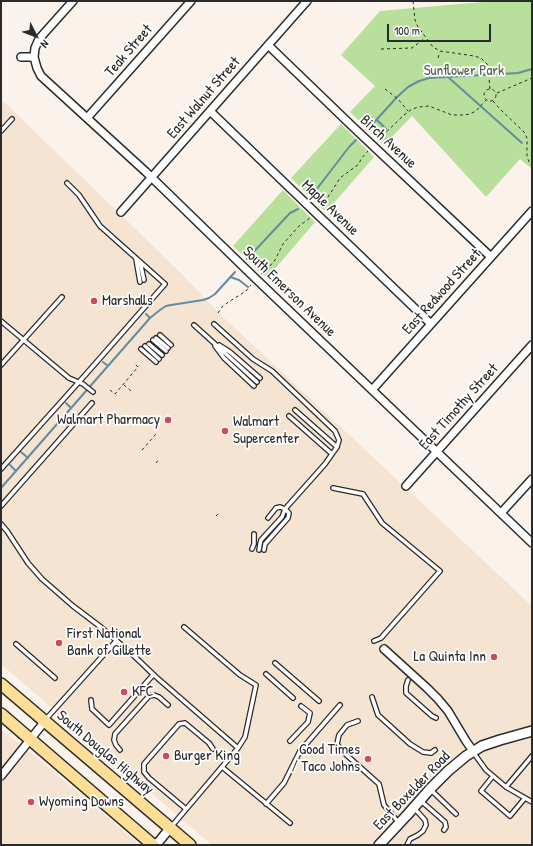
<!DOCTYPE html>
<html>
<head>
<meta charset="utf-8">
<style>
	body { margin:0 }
	#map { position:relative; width:533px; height:846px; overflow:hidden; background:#fbf3eb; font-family:"Patrick Hand",sans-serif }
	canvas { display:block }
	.frame { position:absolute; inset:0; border:2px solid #2b2b2b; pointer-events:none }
	.north { position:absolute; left:16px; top:16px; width:40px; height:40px; -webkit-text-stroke:3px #fff; paint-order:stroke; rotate:132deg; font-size:11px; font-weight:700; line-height:16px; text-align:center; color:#2b2b2b }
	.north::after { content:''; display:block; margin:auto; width:14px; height:18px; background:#2b2b2b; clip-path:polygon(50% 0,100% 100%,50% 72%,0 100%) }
	.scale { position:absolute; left:387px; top:24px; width:104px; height:18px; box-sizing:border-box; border:2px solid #2b2b2b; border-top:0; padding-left:5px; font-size:12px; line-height:14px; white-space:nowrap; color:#2b2b2b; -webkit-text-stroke:3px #fff; paint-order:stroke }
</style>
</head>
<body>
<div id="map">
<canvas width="533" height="846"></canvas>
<div class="frame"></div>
<div class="north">N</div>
<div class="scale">100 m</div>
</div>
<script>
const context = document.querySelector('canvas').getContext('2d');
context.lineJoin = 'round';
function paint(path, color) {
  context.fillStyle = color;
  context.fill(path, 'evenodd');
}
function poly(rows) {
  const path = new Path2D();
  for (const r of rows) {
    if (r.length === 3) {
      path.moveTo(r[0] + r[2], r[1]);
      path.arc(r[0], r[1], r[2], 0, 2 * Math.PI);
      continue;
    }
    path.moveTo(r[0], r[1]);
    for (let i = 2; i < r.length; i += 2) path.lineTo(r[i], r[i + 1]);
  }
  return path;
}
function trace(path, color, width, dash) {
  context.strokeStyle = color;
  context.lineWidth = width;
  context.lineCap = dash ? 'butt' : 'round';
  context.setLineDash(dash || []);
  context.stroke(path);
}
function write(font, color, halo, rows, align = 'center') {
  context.font = font + ' "Patrick Hand",sans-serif';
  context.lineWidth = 3.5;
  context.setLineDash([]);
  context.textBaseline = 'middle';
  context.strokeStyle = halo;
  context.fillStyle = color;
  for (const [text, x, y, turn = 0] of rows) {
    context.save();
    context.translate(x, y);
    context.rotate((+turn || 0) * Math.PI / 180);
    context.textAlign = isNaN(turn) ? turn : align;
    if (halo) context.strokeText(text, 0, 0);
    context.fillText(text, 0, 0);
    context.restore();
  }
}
paint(poly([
	[1,99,181,273,221,315,532,606,532,845,212,845,68,722,1,664],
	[1,729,37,758,140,845,1,845]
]), '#f6e4d2');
paint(poly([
	[494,1,532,1,532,145,531,146,532,147,532,169,520,159,486,197,412,116,384,145,350,112,375,86,341,55,380,11],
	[341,124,374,157,326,212,291,178],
	[283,190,315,222,267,278,233,246]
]), '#b8df9b');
trace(poly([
	[448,77,522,143],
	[377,120,386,129],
	[369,128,397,97,408,87,419,81,429,78,518,73,532,69],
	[313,194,349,147,356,140],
	[247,259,290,213,298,209],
	[230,277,239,280,248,287],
	[146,314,150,318],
	[103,362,108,366],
	[66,403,71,408],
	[21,452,28,458],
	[10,465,16,471],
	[1,488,150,318,160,310,166,306,171,305,203,300,209,298,215,294,235,272]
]), '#638d9e', 2);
const service = poly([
	[1,131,12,119],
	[136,259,140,282],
	[140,262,144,280],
	[1,321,69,378,83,384,93,392],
	[214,324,253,359,272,371,335,431,339,440,337,447,325,464,285,509,282,517,261,540,260,544,259,550],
	[194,325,257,382],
	[160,335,171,345],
	[156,338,168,348],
	[153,340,166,351],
	[149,344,162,355],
	[219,345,230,352,260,378],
	[145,346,159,359],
	[215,346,224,358,254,386],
	[141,349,156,362],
	[1,365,62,297],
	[295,410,337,447],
	[289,416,332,454],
	[1,469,87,373,165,284,100,226,79,195,67,183],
	[333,488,363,494,382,523,440,571,381,638,374,641],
	[1,506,92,403],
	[1,524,7,531,28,563,42,579,73,606,102,628,132,654,155,676,238,748],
	[252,549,254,544,254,534],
	[264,550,265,544,288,518,289,513,285,509,280,507,276,508,268,518],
	[16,644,55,678],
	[275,663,319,701],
	[266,674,293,698],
	[408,680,406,686,406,693,432,716,436,718],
	[372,697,378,715,410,744,423,752,431,753,435,750],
	[91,700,92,709,109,725,153,675],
	[46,719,116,641],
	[358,721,347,725,339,735,337,744,342,751,379,784,384,805,399,823],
	[290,741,308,722,310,713,301,706],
	[120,750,116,745,114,740,115,734,149,696,154,695,159,697,168,705],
	[473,752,486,770,506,787,532,802],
	[222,767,290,823],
	[493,776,481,791,510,816,525,798],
	[506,787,532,756],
	[431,790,456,814],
	[421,801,445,822,446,827,444,830],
	[266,804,284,783,300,751,340,705],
	[186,809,149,778,144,772,144,764,179,724,185,723,209,743,213,749],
	[171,827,238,748,245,737,256,685,240,675,184,627],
	[407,845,410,839,418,835,423,831,426,825,425,820,415,809]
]);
const minor = poly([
	[268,45,352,126,491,257],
	[21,57,34,57,35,48,39,39,73,1],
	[34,57,37,68,41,76,146,172,256,279,532,543],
	[210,111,431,324],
	[87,118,191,1],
	[121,212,307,1],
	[372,390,532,211],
	[406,486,532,345],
	[501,513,532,479],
	[384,649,427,688,438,699,448,711,466,741,473,751],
	[1,776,45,721]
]);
const tertiary = poly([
	[156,845,170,828]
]);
const secondary = poly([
	[379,845,408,814,430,789,448,771,466,756,482,746,500,740,532,731]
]);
const trunk = poly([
	[1,684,190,845],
	[1,714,153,845]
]);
trace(service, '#2b2b2b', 6);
trace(minor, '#2b2b2b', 10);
trace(tertiary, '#2b2b2b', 11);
trace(secondary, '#2b2b2b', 12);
trace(trunk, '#2b2b2b', 14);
trace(poly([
	[413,1,415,20,418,27,433,47,440,51,474,56,481,58,487,64,488,68,490,89],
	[381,49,412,48,425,38],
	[438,58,440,52],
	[490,95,6],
	[385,89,398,99,408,111],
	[497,93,532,78],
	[493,101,501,110,524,132,527,138,527,157,530,164,532,165],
	[378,140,404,115,412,109,419,107,429,106,452,115,463,115,470,114,476,111,486,100],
	[321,207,330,194,340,178,359,164,361,159,368,151],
	[261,274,269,267,275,260,283,244,292,234,299,226,310,218],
	[218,313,222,307,227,303,246,291,251,285],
	[124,385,131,391],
	[110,390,115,394,138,367,134,363],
	[113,425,117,421],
	[142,450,156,434],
	[156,463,159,459],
	[216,516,219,513]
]), '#2b2b2b', 1, [3, 3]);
trace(service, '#fff', 3.5);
trace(minor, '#fff', 7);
trace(tertiary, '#fff', 8);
trace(secondary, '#fff', 9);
trace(trunk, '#fdde96', 11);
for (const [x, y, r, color] of [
	[94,301,4,"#d1495b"],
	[168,420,4,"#d1495b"],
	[225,431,4,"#d1495b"],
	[59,643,4,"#d1495b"],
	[494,657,4,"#d1495b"],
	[124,692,4,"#d1495b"],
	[166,756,4,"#d1495b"],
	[368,759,4,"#d1495b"],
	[31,802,4,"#d1495b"]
]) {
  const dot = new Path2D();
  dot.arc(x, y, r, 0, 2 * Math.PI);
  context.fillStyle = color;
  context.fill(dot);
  trace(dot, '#fff', 1.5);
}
write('15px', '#2b2b2b', '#fff', [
	["Teak Street",129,51,-49],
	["East Walnut Street",204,98,-49],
	["Birch Avenue",388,142,43],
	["Maple Avenue",330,208,44],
	["South Emerson Avenue",289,292,44],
	["East Redwood Street",442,292,-48],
	["East Timothy Street",459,407,-48],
	["South Douglas Highway",105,753,40],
	["East Boxelder Road",412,791,-46]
]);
write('15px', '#55614d', '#fff', [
	["Sunflower Park",464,71]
]);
write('15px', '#2b2b2b', '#fff', [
	["Marshalls",102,301],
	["Walmart Pharmacy",160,420,"right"],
	["Walmart",233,422],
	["Supercenter",233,439],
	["First National",67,634],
	["Bank of Gillette",67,651],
	["La Quinta Inn",486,657,"right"],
	["KFC",132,692],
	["Good Times",360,750,"right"],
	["/ Taco Johns",360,767,"right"],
	["Burger King",174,756],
	["Wyoming Downs",39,802]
], 'left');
</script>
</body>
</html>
